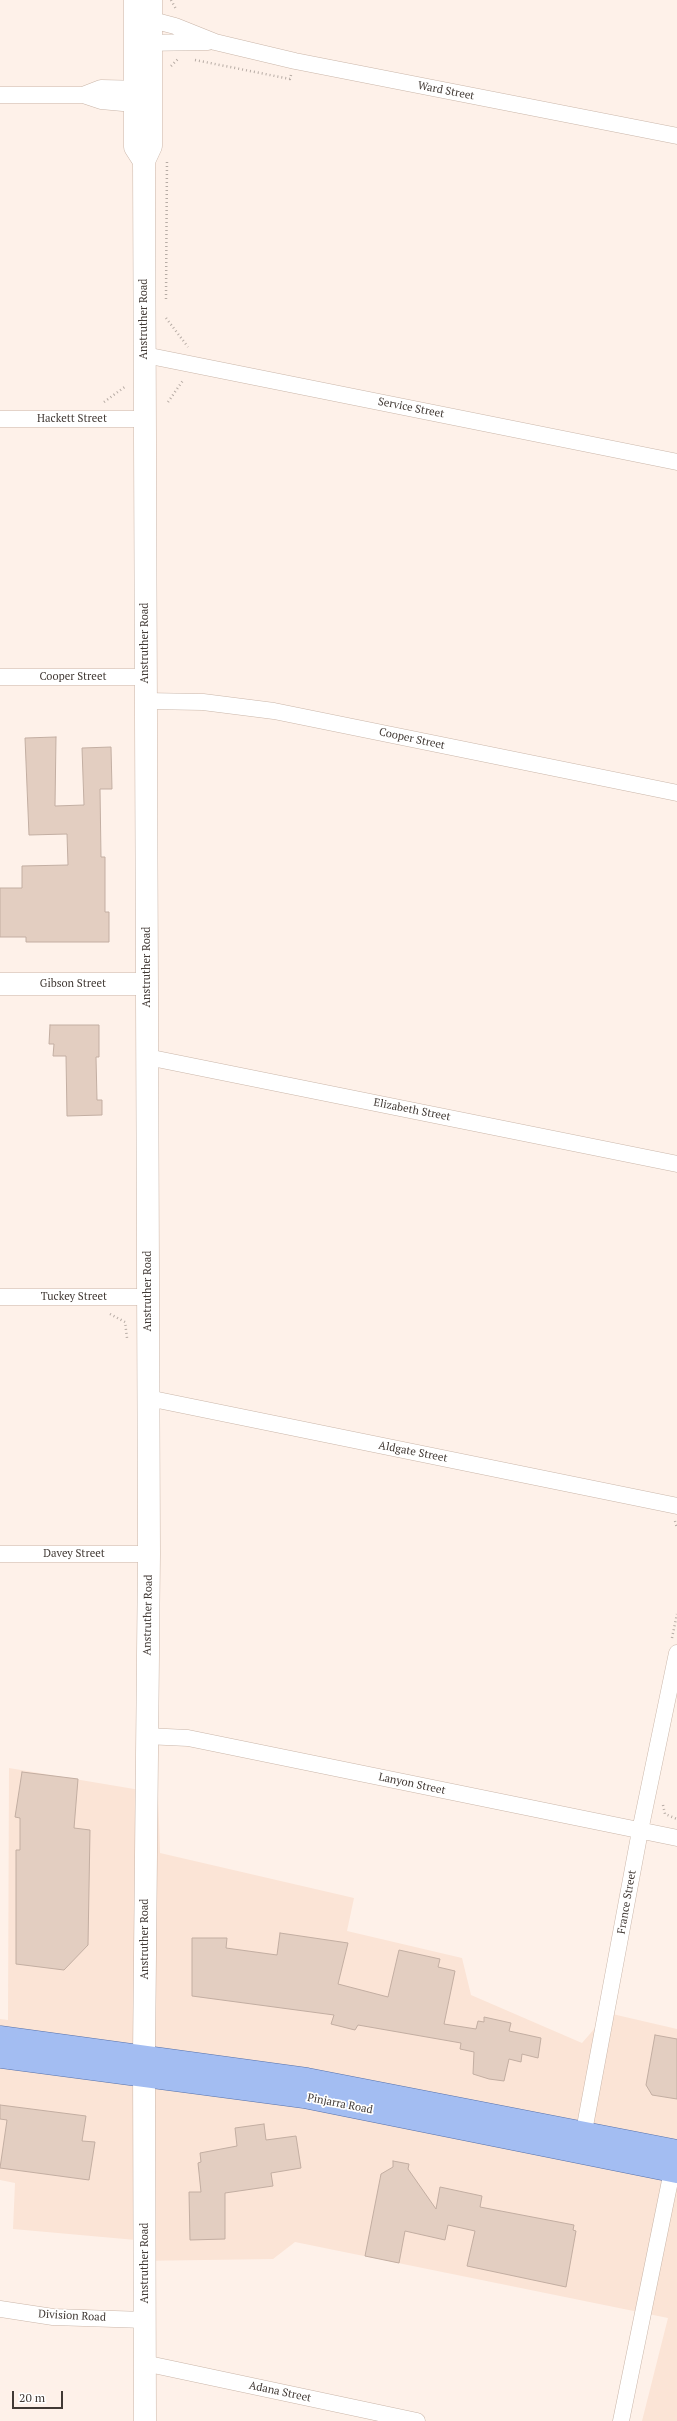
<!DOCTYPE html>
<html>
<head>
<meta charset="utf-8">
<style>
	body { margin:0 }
	#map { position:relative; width:677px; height:2421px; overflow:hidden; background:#fef1e9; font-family:"PT Serif",serif }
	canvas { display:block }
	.scale { position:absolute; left:12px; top:2391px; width:51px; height:18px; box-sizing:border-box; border:2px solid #413934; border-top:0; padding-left:5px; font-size:12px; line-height:14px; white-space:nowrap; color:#413934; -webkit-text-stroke:3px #fff; paint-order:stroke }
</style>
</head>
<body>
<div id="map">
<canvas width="677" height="2421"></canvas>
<div class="scale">20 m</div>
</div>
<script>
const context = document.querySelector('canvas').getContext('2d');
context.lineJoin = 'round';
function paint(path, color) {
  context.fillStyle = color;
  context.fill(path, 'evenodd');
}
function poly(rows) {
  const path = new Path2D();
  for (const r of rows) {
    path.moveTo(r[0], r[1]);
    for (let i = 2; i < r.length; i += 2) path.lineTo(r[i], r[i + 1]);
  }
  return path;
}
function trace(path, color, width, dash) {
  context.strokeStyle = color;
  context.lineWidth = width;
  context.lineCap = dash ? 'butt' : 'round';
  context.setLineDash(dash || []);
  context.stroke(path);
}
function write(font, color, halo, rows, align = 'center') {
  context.font = font + ' "PT Serif",serif';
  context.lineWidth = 3.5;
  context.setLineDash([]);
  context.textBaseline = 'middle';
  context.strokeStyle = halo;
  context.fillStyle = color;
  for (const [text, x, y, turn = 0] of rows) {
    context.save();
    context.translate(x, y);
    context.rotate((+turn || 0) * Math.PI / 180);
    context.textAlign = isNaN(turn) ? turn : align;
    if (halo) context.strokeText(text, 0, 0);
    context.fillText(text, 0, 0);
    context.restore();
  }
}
paint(poly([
	[9,1768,158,1793,160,1853,354,1898,347,1931,462,1958,471,1995,582,2043,608,2013,677,2029,677,2421,642,2421,668,2318,295,2242,273,2259,136,2261,136,2240,13,2229,15,2183,0,2180,0,2019,8,2020]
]), '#fbe4d6');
const building = poly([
	[56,737,55,806,84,805,82,748,111,747,112,789,100,789,101,857,105,857,105,912,109,912,109,942,26,942,26,937,0,937,0,888,22,888,22,866,68,865,67,834,29,835,25,738,56,737],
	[50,1025,99,1025,99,1057,96,1057,97,1100,102,1100,102,1115,67,1116,66,1056,53,1056,54,1044,49,1044,50,1025],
	[22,1772,78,1779,74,1828,90,1830,88,1945,64,1970,16,1964,16,1850,20,1850,20,1818,15,1817,22,1772],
	[280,1933,348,1943,338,1984,388,1997,399,1950,440,1959,438,1967,455,1971,444,2024,476,2029,478,2021,484,2022,484,2017,511,2023,509,2031,541,2038,538,2058,522,2054,521,2062,509,2059,504,2081,489,2079,473,2074,474,2052,460,2049,461,2043,358,2025,355,2030,331,2024,334,2015,192,1996,192,1938,227,1938,226,1948,277,1955,280,1933],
	[655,2035,677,2039,677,2099,652,2095,646,2085,655,2035],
	[0,2105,86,2116,82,2141,95,2142,89,2180,0,2168,7,2120,0,2119,0,2105],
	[264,2124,266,2140,296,2136,301,2168,271,2173,273,2186,225,2193,225,2239,190,2240,189,2192,201,2192,198,2163,201,2162,200,2153,237,2146,235,2128,264,2124],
	[393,2161,409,2164,408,2169,436,2209,440,2187,482,2196,480,2207,574,2225,573,2230,576,2231,566,2287,467,2266,475,2231,448,2225,445,2240,405,2231,399,2263,365,2256,381,2174,393,2167,393,2161]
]);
paint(building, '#e3cec1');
trace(building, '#c3aea2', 1);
const street = poly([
	[141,17,175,26,215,42,295,61,677,136],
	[141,43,208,42],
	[0,95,83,95,101,101,145,105],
	[83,95,101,88,146,89],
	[145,355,677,462],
	[0,419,144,419],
	[0,677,145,677],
	[146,701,203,702,274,711,677,793],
	[147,1057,677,1164],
	[0,1297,148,1297],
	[148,1398,677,1506],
	[0,1554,149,1554],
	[145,1736,188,1738,677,1838],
	[582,2142,640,1831,677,1653],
	[0,2309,53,2317,145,2320],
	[144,2363,417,2421],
	[621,2421,672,2171]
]);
const secondary = poly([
	[135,0,135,147,144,161],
	[0,984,147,984],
	[145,2421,144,2055,149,1554,144,161,151,146,151,0]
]);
const primary = poly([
	[0,2037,307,2079,677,2151],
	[0,2057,304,2097,677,2172]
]);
trace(street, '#cab6a9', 17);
trace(secondary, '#cab6a9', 23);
trace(primary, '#5872aa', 23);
trace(poly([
	[171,0,176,9],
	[195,60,290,79,291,75],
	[171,66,178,59],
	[166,299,167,160],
	[166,318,188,347],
	[104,402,126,386],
	[168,402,184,379],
	[110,1314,125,1322,127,1338],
	[675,1521,677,1528],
	[672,1638,677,1614],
	[663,1805,665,1814,677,1819]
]), '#b7aca5', 2.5, [1, 3]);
trace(street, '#fff', 16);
trace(secondary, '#fff', 22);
trace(primary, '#a3bdf2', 22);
write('11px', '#413934', '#fff', [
	["Ward Street",446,91,11],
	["Anstruther Road",144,319,-90],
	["Service Street",411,408,11],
	["Hackett Street",72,419],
	["Anstruther Road",145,643,-90],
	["Cooper Street",73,677],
	["Cooper Street",412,739,12],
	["Anstruther Road",147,967,-90],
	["Gibson Street",73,984],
	["Elizabeth Street",412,1110,11],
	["Anstruther Road",148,1291,-90],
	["Tuckey Street",74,1297],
	["Aldgate Street",413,1452,11],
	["Davey Street",74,1554],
	["Anstruther Road",148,1615,-89],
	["Lanyon Street",412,1784,12],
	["France Street",627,1902,-80],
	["Anstruther Road",145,1939,-90],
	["Pinjarra Road",340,2104,11],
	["Anstruther Road",145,2263,-90],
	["Division Road",72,2316,3],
	["Adana Street",280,2392,12]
]);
</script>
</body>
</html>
